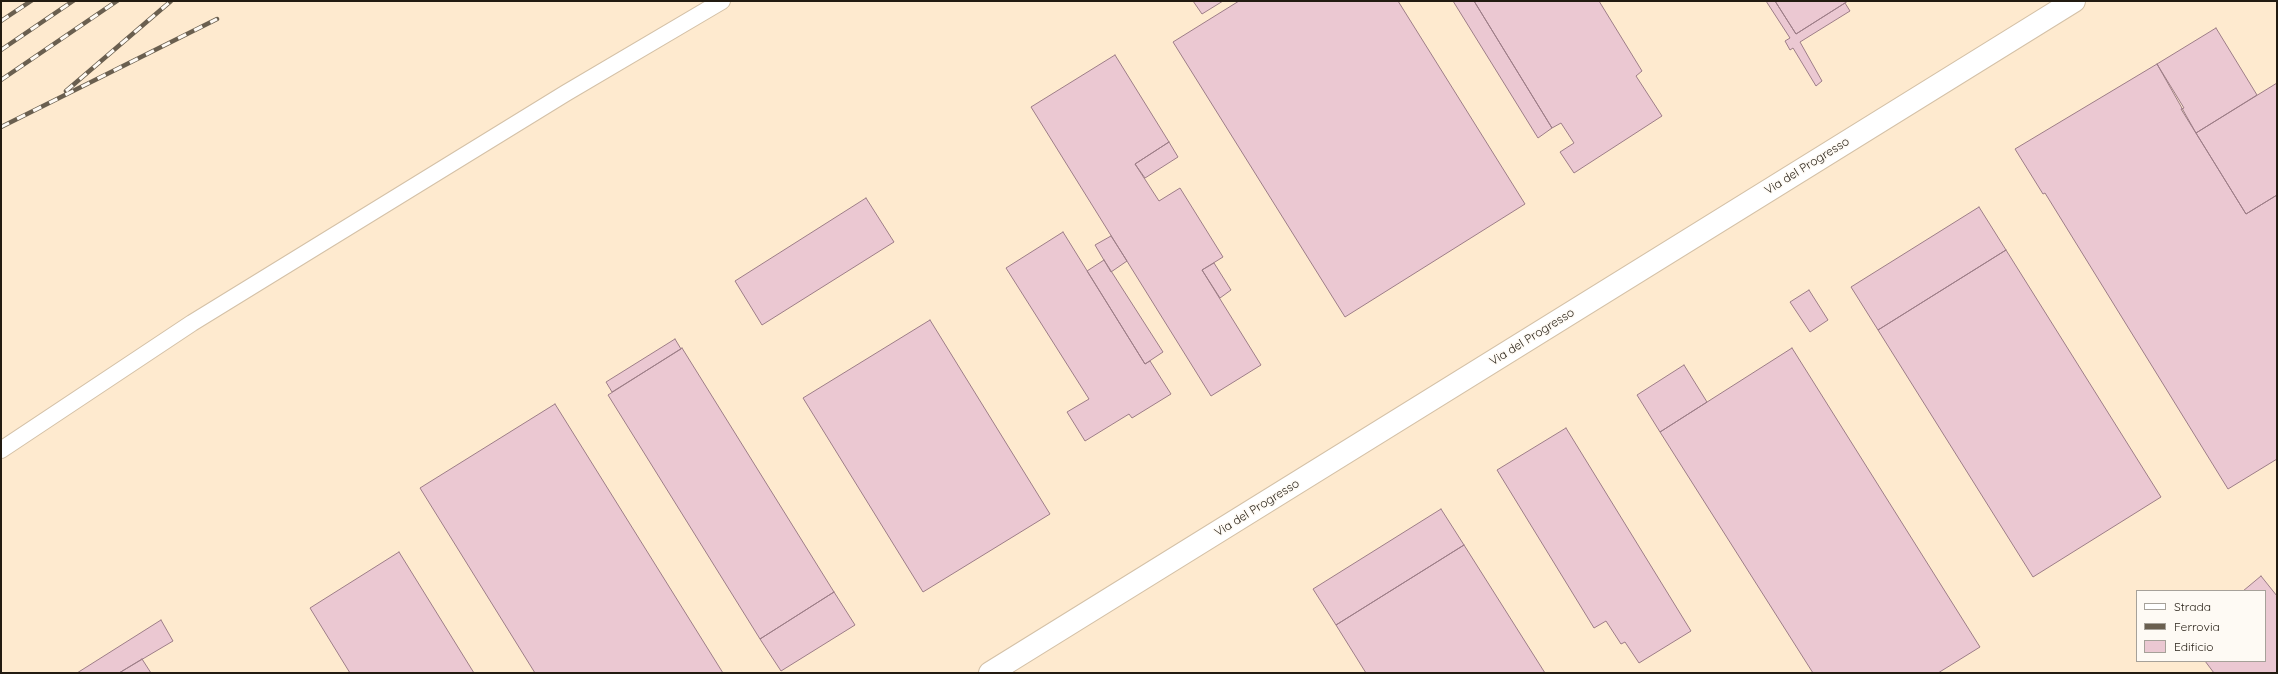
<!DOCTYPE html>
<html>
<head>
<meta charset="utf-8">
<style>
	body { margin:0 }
	#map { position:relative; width:2278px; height:674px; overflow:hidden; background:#feeacf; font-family:Quicksand,sans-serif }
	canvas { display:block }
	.frame { position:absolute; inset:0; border:2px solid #221b11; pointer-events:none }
	.legend { position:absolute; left:2136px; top:590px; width:130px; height:72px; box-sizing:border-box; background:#fefaf4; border:1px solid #a6a199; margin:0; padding:5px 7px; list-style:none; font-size:12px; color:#221b11 }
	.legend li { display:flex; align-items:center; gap:8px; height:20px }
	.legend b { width:20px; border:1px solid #a6a199 }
</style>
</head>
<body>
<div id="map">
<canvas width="2278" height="674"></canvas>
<div class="frame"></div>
<ul class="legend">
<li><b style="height:5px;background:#fff"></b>Strada</li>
<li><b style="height:5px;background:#6a5f4f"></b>Ferrovia</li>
<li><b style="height:11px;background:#ebc8d2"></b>Edificio</li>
</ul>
</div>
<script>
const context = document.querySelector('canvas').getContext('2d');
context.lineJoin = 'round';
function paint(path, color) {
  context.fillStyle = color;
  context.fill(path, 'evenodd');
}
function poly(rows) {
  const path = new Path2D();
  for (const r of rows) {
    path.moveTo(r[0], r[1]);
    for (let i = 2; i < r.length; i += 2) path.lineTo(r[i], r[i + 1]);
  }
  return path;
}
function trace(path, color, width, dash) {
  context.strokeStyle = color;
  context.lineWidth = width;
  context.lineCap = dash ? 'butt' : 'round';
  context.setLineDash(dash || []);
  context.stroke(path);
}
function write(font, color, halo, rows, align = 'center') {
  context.font = font + ' Quicksand,sans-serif';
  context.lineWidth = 3;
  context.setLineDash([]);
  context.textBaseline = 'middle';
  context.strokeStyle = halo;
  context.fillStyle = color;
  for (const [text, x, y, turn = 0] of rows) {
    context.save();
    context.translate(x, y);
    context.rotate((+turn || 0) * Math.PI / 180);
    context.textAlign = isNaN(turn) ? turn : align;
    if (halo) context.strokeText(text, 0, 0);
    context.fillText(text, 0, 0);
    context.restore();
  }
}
const building = poly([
	[1193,1,1223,1,1202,14,1193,1],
	[1239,1,1398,1,1525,204,1345,317,1173,42,1239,1],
	[1453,1,1474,1,1552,128,1538,138,1453,1],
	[1474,1,1599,1,1642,71,1636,76,1662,116,1574,173,1560,152,1574,143,1561,123,1552,128,1474,1],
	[1766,1,1775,1,1796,34,1845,3,1850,11,1800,42,1822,81,1816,86,1793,48,1790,50,1785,41,1790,38,1766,1],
	[1775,1,1848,1,1796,34,1775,1],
	[2216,28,2257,95,2196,133,2157,64,2216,28],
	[1115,55,1169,142,1135,164,1159,201,1180,188,1223,257,1202,270,1261,365,1211,396,1031,107,1115,55],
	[2157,64,2184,108,2181,109,2246,214,2277,195,2277,459,2228,489,2045,193,2043,194,2015,149,2157,64],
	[2277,83,2277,195,2246,214,2196,133,2277,83],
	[1169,142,1178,157,1145,178,1135,164,1169,142],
	[866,198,894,242,762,325,735,281,866,198],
	[1979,207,2006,250,1878,330,1851,287,1979,207],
	[1063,232,1145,364,1150,361,1171,394,1132,418,1129,414,1085,441,1067,412,1089,399,1006,268,1063,232],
	[1111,236,1127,261,1111,272,1095,245,1111,236],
	[2006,250,2161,497,2033,577,1878,330,2006,250],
	[1104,260,1163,352,1145,364,1087,271,1104,260],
	[1214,263,1231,290,1220,298,1202,270,1214,263],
	[1809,290,1828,320,1810,332,1790,302,1809,290],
	[930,320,1050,514,923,592,803,398,930,320],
	[675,339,681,349,612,392,606,382,675,339],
	[682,348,834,592,760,639,608,395,682,348],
	[1792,348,1980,647,1938,673,1813,673,1660,432,1792,348],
	[1684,365,1707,402,1660,432,1637,395,1684,365],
	[555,404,723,673,535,673,420,488,555,404],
	[1566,428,1691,631,1639,663,1625,642,1621,644,1606,621,1594,628,1497,470,1566,428],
	[1441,509,1464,545,1336,625,1313,589,1441,509],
	[1464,545,1545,673,1366,673,1336,625,1464,545],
	[399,552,474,673,350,673,310,608,399,552],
	[2261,576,2277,596,2277,673,2214,673,2205,661,2265,661,2265,591,2243,591,2261,576],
	[834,592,855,625,781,671,760,639,834,592],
	[161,620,173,641,119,673,77,673,161,620],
	[142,659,151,673,119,673,142,659]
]);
paint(building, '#ebc8d2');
trace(building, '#9d7d87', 1);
const service = poly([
	[1,450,192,323,566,93,722,1]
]);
const minor = poly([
	[990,673,2074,1]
]);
trace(service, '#d4c1a7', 18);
trace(minor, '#d4c1a7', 24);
trace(service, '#fff', 16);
trace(minor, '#fff', 22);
const rail = poly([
	[1,21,31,1],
	[1,50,73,1],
	[1,80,117,1],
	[66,91,171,1],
	[1,127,217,19]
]);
trace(rail, '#6a5f4f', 4.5);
trace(rail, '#fefaf4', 3, [9]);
write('12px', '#221b11', '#fefaf4', [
	["Via del Progresso",1807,166,-32],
	["Via del Progresso",1532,337,-32],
	["Via del Progresso",1257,508,-32]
]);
</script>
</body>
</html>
